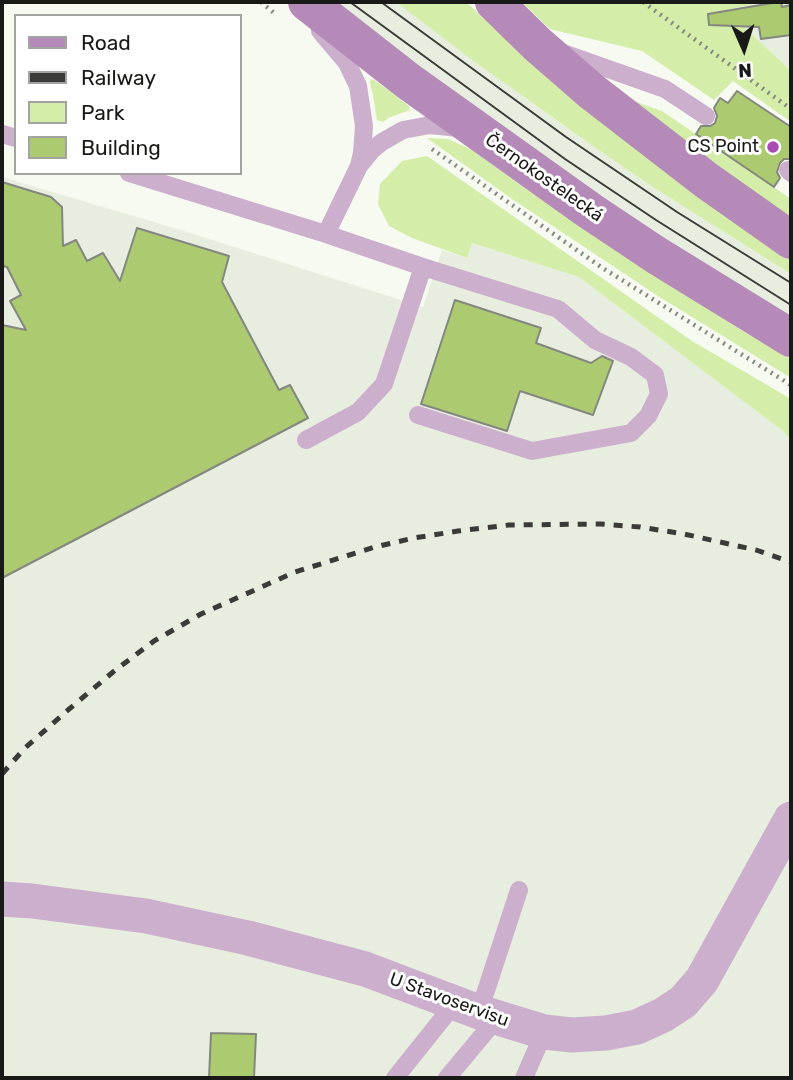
<!DOCTYPE html>
<html>
<head>
<meta charset="utf-8">
<style>
	body { margin:0 }
	#map { position:relative; width:793px; height:1080px; overflow:hidden; background:#f6faf1; font-family:Rubik,sans-serif }
	canvas { display:block }
	.frame { position:absolute; inset:0; border:4px solid #191a17; pointer-events:none }
	.legend { position:absolute; left:14px; top:14px; width:228px; height:161px; box-sizing:border-box; background:#fff; border:2px solid #a3a3a2; margin:0; padding:9px 12px; list-style:none; font-size:21px; color:#191a17 }
	.legend li { display:flex; align-items:center; gap:14px; height:35px }
	.legend b { width:35px; border:2px solid #a3a3a2 }
	.north { position:absolute; left:709px; top:14px; width:70px; height:70px; -webkit-text-stroke:5px #fff; paint-order:stroke; rotate:177deg; font-size:19px; font-weight:700; line-height:28px; text-align:center; color:#191a17 }
	.north::after { content:''; display:block; margin:auto; width:24px; height:32px; background:#191a17; clip-path:polygon(50% 0,100% 100%,50% 72%,0 100%) }
</style>
</head>
<body>
<div id="map">
<canvas width="793" height="1080"></canvas>
<div class="frame"></div>
<ul class="legend">
<li><b style="height:9px;background:#b58ab8"></b>Road</li>
<li><b style="height:9px;background:#3a3b38"></b>Railway</li>
<li><b style="height:19px;background:#d4eda8"></b>Park</li>
<li><b style="height:19px;background:#acca70"></b>Building</li>
</ul>
<div class="north">N</div>
</div>
<script>
const context = document.querySelector('canvas').getContext('2d');
context.lineJoin = 'round';
function paint(path, color) {
  context.fillStyle = color;
  context.fill(path, 'evenodd');
}
function poly(rows) {
  const path = new Path2D();
  for (const r of rows) {
    path.moveTo(r[0], r[1]);
    for (let i = 2; i < r.length; i += 2) path.lineTo(r[i], r[i + 1]);
  }
  return path;
}
function trace(path, color, width, dash) {
  context.strokeStyle = color;
  context.lineWidth = width;
  context.lineCap = dash ? 'butt' : 'round';
  context.setLineDash(dash || []);
  context.stroke(path);
}
function write(font, color, halo, rows, align = 'center') {
  context.font = font + ' Rubik,sans-serif';
  context.lineWidth = 6;
  context.setLineDash([]);
  context.textBaseline = 'middle';
  context.strokeStyle = halo;
  context.fillStyle = color;
  for (const [text, x, y, turn = 0] of rows) {
    context.save();
    context.translate(x, y);
    context.rotate((+turn || 0) * Math.PI / 180);
    context.textAlign = isNaN(turn) ? turn : align;
    if (halo) context.strokeText(text, 0, 0);
    context.fillText(text, 0, 0);
    context.restore();
  }
}
paint(poly([
	[333,2,396,2,532,103,590,144,648,184,791,274,791,318,705,265,536,153],
	[763,2,791,2,791,71,726,10],
	[2,177,184,231,423,307,442,250,466,258,472,243,579,277,783,431,791,441,791,1078,2,1078]
]), '#e8eedf');
paint(poly([
	[396,2,466,2,528,59,791,259,791,274,648,184,590,144,475,62],
	[522,2,763,2,726,10,791,71,791,122,733,81,714,100,642,51,550,29],
	[371,79,376,81,409,106,410,110,388,118,383,122,377,120,373,95,370,83],
	[631,100,662,111,791,199,791,220],
	[427,138,448,139,472,150,522,186,741,330,791,359,791,378,658,296,512,199],
	[427,156,692,341,791,399,791,441,783,431,579,277,472,243,467,258,412,238,389,226,378,204,380,184,402,161]
]), '#d4eda8');
const building = poly([
	[778,2,781,2,782,7,791,5,791,35,761,39,759,27,709,25,708,14,778,2],
	[737,91,791,127,791,159,784,159,780,163,777,172,780,178,774,187,696,134,701,126,710,126,715,123,717,116,714,108,720,98,728,103,737,91],
	[2,182,51,197,62,207,63,246,76,240,87,261,103,253,120,281,137,228,229,256,222,282,279,390,290,385,308,418,2,578,2,325,26,330,10,301,21,295,7,267,2,266,2,182],
	[455,300,541,328,536,343,591,363,602,356,613,361,593,415,520,391,507,431,421,404,455,300],
	[211,1033,256,1034,254,1078,209,1078,211,1033]
]);
paint(building, '#acca70');
trace(building, '#848780', 2);
trace(poly([
	[261,2,274,13],
	[643,2,791,109],
	[432,149,601,267,791,385]
]), '#868882', 4.5, [2, 5]);
trace(poly([
	[320,31,347,63,358,86,364,126,362,153,359,166,372,150,382,142,403,130,430,125,459,128],
	[563,53,665,89,706,116],
	[2,134,16,138],
	[788,170,791,173],
	[129,173,326,234,423,267,384,384,358,412,306,440],
	[326,234,359,166],
	[418,415,532,451,631,433,648,416,659,394,655,375,631,357,595,340,558,309,423,267],
	[479,1012,519,890],
	[395,1078,455,1003],
	[447,1078,497,1018],
	[524,1078,544,1032]
]), '#ccaecd', 18);
trace(poly([
	[2,899,32,901,146,916,248,938,365,969,479,1012,544,1032,572,1035,606,1033,637,1027,663,1015,683,1002,702,980,791,819]
]), '#ccaecd', 35);
trace(poly([
	[307,2,408,81,590,211,656,255,791,338],
	[494,2,537,44,591,91,706,180,791,240]
]), '#b58ab8', 38);
trace(poly([
	[350,2,565,159,656,220,791,305],
	[381,2,566,137,677,212,791,283]
]), '#3a3b38', 2);
trace(poly([
	[2,774,25,748,68,710,113,672,154,641,201,614,295,572,375,547,414,538,458,531,509,525,600,524,640,527,684,534,756,550,791,562]
]), '#3a3b38', 5, [9, 9]);
for (const [x, y, r, color] of [
	[773,147,7,"#ab4bb3"]
]) {
  const dot = new Path2D();
  dot.arc(x, y, r, 0, 2 * Math.PI);
  context.fillStyle = color;
  context.fill(dot);
  trace(dot, '#fff', 2.5);
}
write('18px', '#191a17', '#fff', [
	["CS Point",759,147]
], 'right');
write('18px', '#191a17', '#fff', [
	["Černokostelecká",544,178,35],
	["U Stavoservisu",449,1000,20]
]);
</script>
</body>
</html>
